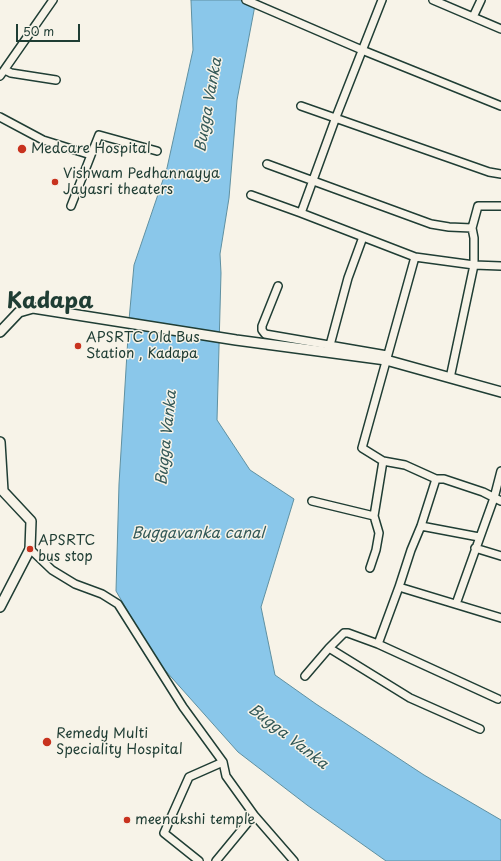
<!DOCTYPE html>
<html>
<head>
<meta charset="utf-8">
<style>
	body { margin:0 }
	#map { position:relative; width:501px; height:861px; overflow:hidden; background:#f7f3e8; font-family:"Playpen Sans",sans-serif }
	canvas { display:block }
	.scale { position:absolute; left:16px; top:24px; width:64px; height:18px; box-sizing:border-box; border:2px solid #1f3d34; border-top:0; padding-left:5px; font-size:12px; line-height:14px; white-space:nowrap; color:#1f3d34; -webkit-text-stroke:3px #f7f3e8; paint-order:stroke }
</style>
</head>
<body>
<div id="map">
<canvas width="501" height="861"></canvas>
<div class="scale">50 m</div>
</div>
<script>
const context = document.querySelector('canvas').getContext('2d');
context.lineJoin = 'round';
function paint(path, color) {
  context.fillStyle = color;
  context.fill(path, 'evenodd');
}
function poly(rows) {
  const path = new Path2D();
  for (const r of rows) {
    path.moveTo(r[0], r[1]);
    for (let i = 2; i < r.length; i += 2) path.lineTo(r[i], r[i + 1]);
  }
  return path;
}
function trace(path, color, width, dash) {
  context.strokeStyle = color;
  context.lineWidth = width;
  context.lineCap = dash ? 'butt' : 'round';
  context.setLineDash(dash || []);
  context.stroke(path);
}
function write(font, color, halo, rows, align = 'center') {
  context.font = font + ' "Playpen Sans",sans-serif';
  context.lineWidth = 3;
  context.setLineDash([]);
  context.textBaseline = 'middle';
  context.strokeStyle = halo;
  context.fillStyle = color;
  for (const [text, x, y, turn = 0] of rows) {
    context.save();
    context.translate(x, y);
    context.rotate((+turn || 0) * Math.PI / 180);
    context.textAlign = isNaN(turn) ? turn : align;
    if (halo) context.strokeText(text, 0, 0);
    context.fillText(text, 0, 0);
    context.restore();
  }
}
const water = poly([
	[191,0,256,0,237,100,229,198,220,254,221,273,217,420,250,470,294,499,261,607,275,675,316,704,424,775,501,820,501,861,386,861,307,805,238,752,156,660,116,591,119,484,129,320,134,265,167,168,193,50,191,0]
]);
paint(water, '#8ac7ea');
trace(water, '#5f90a1', 1);
const minor = poly([
	[246,0,362,50,501,106],
	[433,0,501,29],
	[473,17,481,0],
	[5,70,11,73,56,80],
	[0,76,53,0],
	[301,106,489,172,501,174],
	[0,117,43,140,91,155,99,135,157,151],
	[267,164,431,224,449,227,472,228],
	[251,195,301,213,415,257,474,265,501,266],
	[71,206,91,155],
	[301,213,336,117,382,0],
	[415,257,362,448,383,461,405,465,436,479,444,479,483,492,501,501],
	[278,286,262,326,262,330,265,334,387,355],
	[330,345,348,278,363,237],
	[450,378,474,265,474,238,472,228,478,206,501,206],
	[312,501,374,516,379,533,376,550,370,568],
	[374,516,383,461],
	[421,526,479,537],
	[475,548,501,556],
	[30,549,52,570,75,584,102,594,118,604,183,707,223,762,189,777,164,833,199,861],
	[399,587,411,550,421,526,436,479],
	[456,604,494,498,501,471],
	[378,644,498,699],
	[329,648,410,698,480,729],
	[305,676,329,648,344,633,348,633,378,644,399,587,501,618],
	[254,815,294,861],
	[216,861,254,815,226,776,223,762]
]);
const tertiary = poly([
	[0,332,19,312,33,308,236,340,386,360,501,392],
	[0,442,3,491,31,521,30,549,0,607]
]);
trace(minor, '#1f3d34', 10);
trace(tertiary, '#1f3d34', 12);
trace(minor, '#f7f3e8', 7);
trace(tertiary, '#f7f3e8', 9);
for (const [x, y, r, color] of [
	[22,149,5,"#c8321e"],
	[55,182,4,"#c8321e"],
	[78,346,4,"#c8321e"],
	[30,549,4,"#c8321e"],
	[47,742,5,"#c8321e"],
	[127,820,4,"#c8321e"]
]) {
  const dot = new Path2D();
  dot.arc(x, y, r, 0, 2 * Math.PI);
  context.fillStyle = color;
  context.fill(dot);
  trace(dot, '#f7f3e8', 1.5);
}
write('14px', '#1f3d34', '#f7f3e8', [
	["Medcare Hospital",31,149],
	["Vishwam Pedhannayya",63,174],
	["Jayasri theaters",63,190],
	["APSRTC Old Bus",86,338],
	["Station , Kadapa",86,354],
	["APSRTC",38,541],
	["bus stop",38,557],
	["Remedy Multi",56,734],
	["Speciality Hospital",56,750],
	["meenakshi temple",135,820]
], 'left');
write('italic 15px', '#345958', '#f7f3e8', [
	["Bugga Vanka",209,105,-80],
	["Bugga Vanka",167,438,-84],
	["Buggavanka canal",198,534],
	["Bugga Vanka",288,737,38]
]);
write('bold 22px', '#1f3d34', '#f7f3e8', [
	["Kadapa",50,302]
]);
</script>
</body>
</html>
